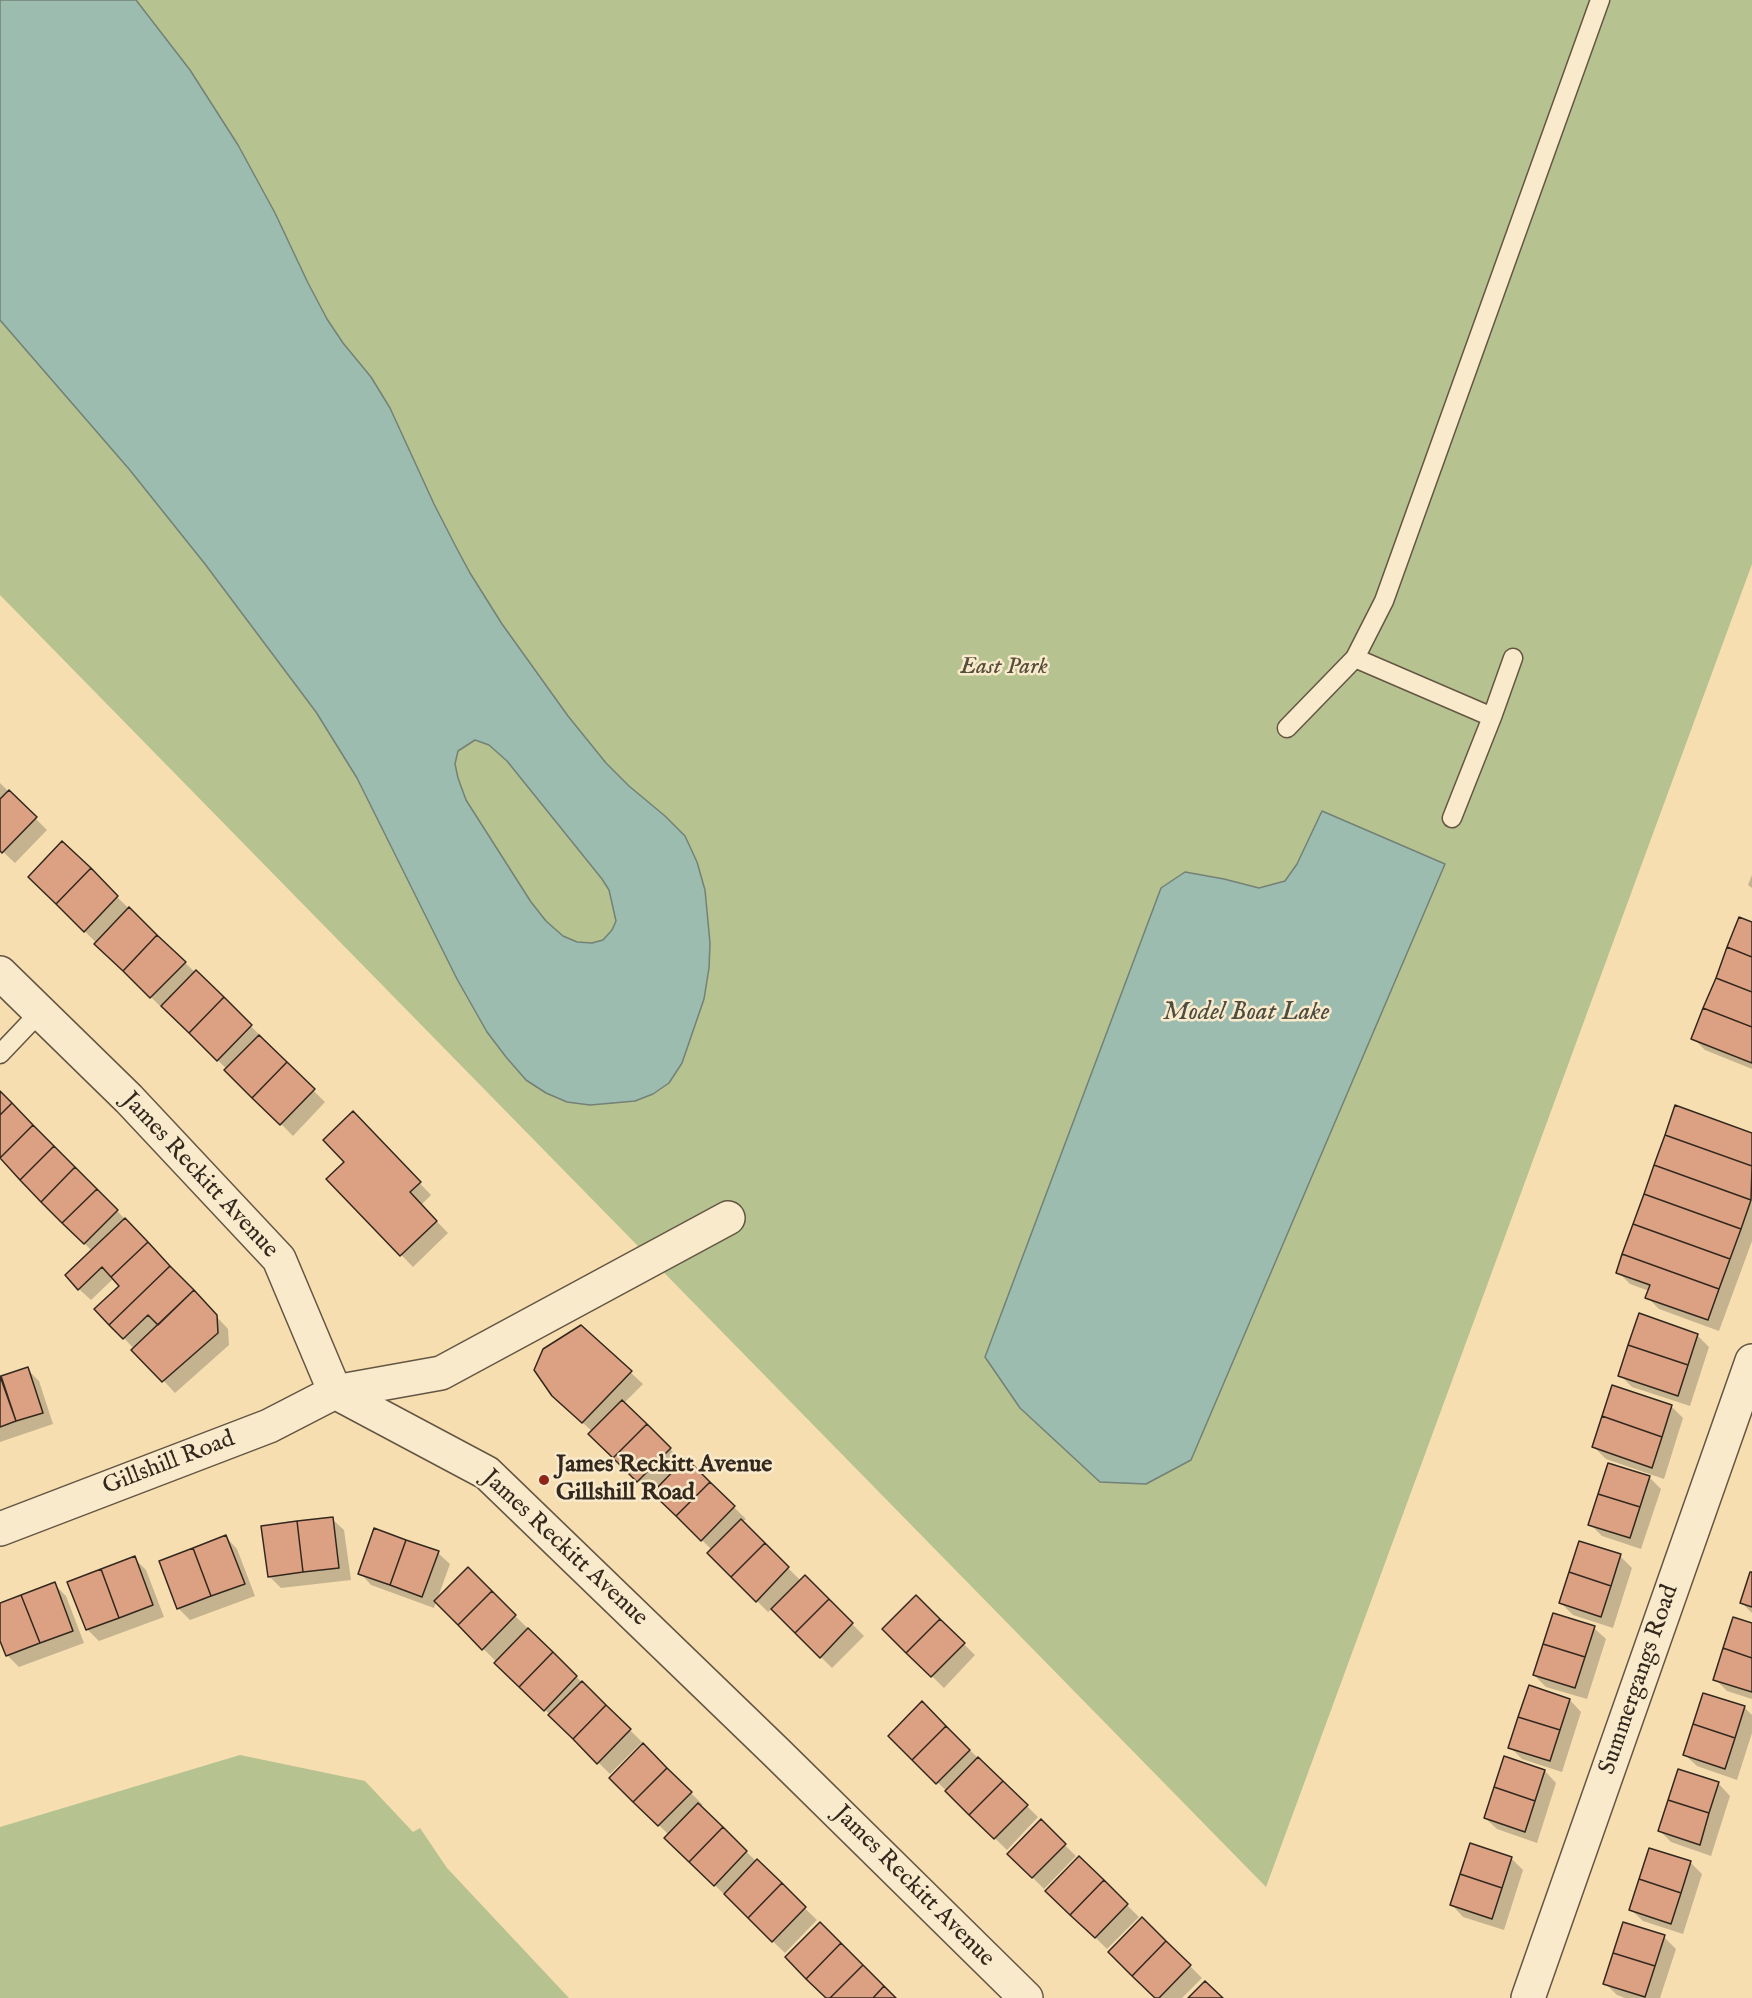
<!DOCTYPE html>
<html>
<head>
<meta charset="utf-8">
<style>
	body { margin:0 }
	canvas { display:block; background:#f6deb1 }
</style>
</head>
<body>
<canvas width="1752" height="1998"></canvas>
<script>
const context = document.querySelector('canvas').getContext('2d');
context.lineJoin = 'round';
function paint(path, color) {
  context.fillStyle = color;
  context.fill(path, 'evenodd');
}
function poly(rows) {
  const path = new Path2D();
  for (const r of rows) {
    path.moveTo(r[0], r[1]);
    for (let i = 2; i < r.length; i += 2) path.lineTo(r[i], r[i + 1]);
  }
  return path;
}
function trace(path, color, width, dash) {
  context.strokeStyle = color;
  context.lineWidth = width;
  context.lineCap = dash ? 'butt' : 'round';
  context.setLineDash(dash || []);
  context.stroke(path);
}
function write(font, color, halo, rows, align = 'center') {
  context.font = font + ' "IM FELL English",serif';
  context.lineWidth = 5;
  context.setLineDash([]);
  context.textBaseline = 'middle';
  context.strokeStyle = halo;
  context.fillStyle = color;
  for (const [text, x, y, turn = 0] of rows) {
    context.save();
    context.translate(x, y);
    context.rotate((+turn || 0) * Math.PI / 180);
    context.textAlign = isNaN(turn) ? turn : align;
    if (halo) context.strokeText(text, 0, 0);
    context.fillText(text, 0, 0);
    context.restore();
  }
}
paint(poly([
	[0,0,1752,0,1752,564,1266,1887,0,595],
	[240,1755,365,1781,413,1832,420,1828,447,1868,569,1998,0,1998,0,1827]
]), '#b6c290');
const water = poly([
	[0,0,136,0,190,70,238,145,275,213,308,283,327,319,343,343,371,377,390,408,434,504,456,547,470,573,502,624,568,716,606,763,629,786,665,816,685,836,697,862,705,890,710,943,709,968,704,999,682,1063,669,1083,653,1094,635,1101,613,1103,590,1105,567,1102,546,1093,526,1080,506,1057,487,1032,457,979,357,778,316,712,205,564,129,469,0,320,0,0],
	[475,740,489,745,507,761,602,879,609,890,616,921,612,930,603,940,592,943,577,942,563,936,546,921,531,902,466,800,458,778,455,764,458,751,475,740],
	[1322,811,1445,864,1191,1460,1146,1484,1100,1482,1020,1408,985,1357,1161,888,1185,872,1224,879,1259,888,1285,881,1297,864,1322,811]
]);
paint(water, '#9dbcb0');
trace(water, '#738176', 1.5);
paint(poly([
	[0,783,47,830,15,863,0,849],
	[1752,875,1752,888,1748,885],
	[30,877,117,897,263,1038,261,1039,325,1102,293,1136,165,1007,163,1009],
	[1752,923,1752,1069,1705,1050,1693,1038],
	[0,1093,129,1223,228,1329,229,1345,175,1393,97,1309,121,1286,114,1278,91,1300,79,1289,92,1251,0,1158],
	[364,1125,431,1195,421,1205,448,1233,413,1267,328,1179,346,1162],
	[1752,1134,1752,1241,1719,1331,1659,1309,1647,1297,1649,1291,1630,1284,1618,1272],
	[581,1327,643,1384,624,1403,683,1462,686,1460,746,1519,742,1522,801,1581,805,1577,864,1636,832,1668,772,1609,768,1612,709,1553,712,1550,652,1491,650,1493,591,1434,593,1432,565,1407],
	[1697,1335,1709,1347,1690,1406,1632,1387,1620,1375],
	[27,1369,39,1381,53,1424,0,1442,0,1378],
	[1671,1406,1683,1418,1664,1479,1606,1459,1594,1447],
	[1649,1477,1661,1489,1641,1549,1602,1536,1590,1524],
	[332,1519,344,1530,351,1580,281,1588,269,1576],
	[226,1537,237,1549,255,1596,190,1620,178,1608],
	[438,1553,450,1564,437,1600,468,1569,642,1742,610,1774,436,1602,434,1608,371,1585,360,1573],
	[1620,1556,1632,1568,1613,1628,1573,1615,1561,1603],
	[134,1558,146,1570,164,1617,99,1641,87,1629],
	[1752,1571,1752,1613,1742,1603],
	[54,1584,66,1596,84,1643,19,1667,7,1655,0,1636,0,1604],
	[916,1597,975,1655,944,1688,884,1629],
	[1752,1625,1752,1699,1727,1691,1715,1679],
	[1594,1628,1606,1639,1587,1699,1546,1687,1534,1675],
	[1530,1687,1570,1700,1581,1712,1562,1772,1522,1759,1510,1747],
	[922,1703,1038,1817,1007,1850,890,1736],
	[1744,1707,1752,1715,1752,1733,1737,1780,1697,1766,1685,1755],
	[643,1745,703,1805,700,1807,817,1920,785,1953,666,1838,669,1835,611,1778],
	[1545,1771,1556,1783,1537,1843,1497,1829,1485,1818],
	[1679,1771,1719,1784,1730,1796,1711,1856,1671,1842,1659,1830],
	[1041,1822,1076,1856,1044,1889,1009,1854],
	[1650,1850,1691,1863,1702,1874,1683,1934,1643,1921,1631,1910],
	[1079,1858,1139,1917,1107,1949,1048,1891],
	[1511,1858,1523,1870,1504,1930,1463,1917,1452,1905],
	[1142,1919,1202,1978,1182,1998,1157,1998],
	[1664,1937,1676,1949,1660,1998,1625,1998,1617,1995,1605,1983]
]), '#0003');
const building = poly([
	[9,790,37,817,2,853,0,851,0,799,9,790],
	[62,841,91,868,56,904,28,877,62,841],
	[91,868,118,896,84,932,56,904,91,868],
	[129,907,157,935,123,971,94,944,129,907],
	[1739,917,1752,922,1752,957,1727,947,1739,917],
	[157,935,186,962,150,998,123,971,157,935],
	[1727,947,1752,957,1752,992,1716,978,1727,947],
	[196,970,224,997,189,1033,161,1006,196,970],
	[1716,978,1752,992,1752,1027,1703,1008,1716,978],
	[224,997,252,1025,217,1061,189,1033,224,997],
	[1703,1008,1752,1027,1752,1063,1691,1039,1703,1008],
	[259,1035,287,1062,252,1098,224,1070,259,1035],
	[287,1062,315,1089,280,1125,252,1098,287,1062],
	[0,1091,12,1103,0,1115,0,1091],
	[12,1103,33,1125,0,1158,0,1115,12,1103],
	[1675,1105,1752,1133,1752,1166,1665,1135,1675,1105],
	[353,1111,421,1182,410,1192,437,1221,400,1256,326,1179,344,1162,323,1140,353,1111],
	[33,1125,54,1146,20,1180,0,1158,33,1125],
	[1665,1135,1752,1166,1751,1200,1654,1165,1665,1135],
	[54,1146,75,1167,41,1202,20,1180,54,1146],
	[1654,1165,1751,1200,1741,1229,1644,1194,1654,1165],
	[75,1167,97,1189,62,1223,41,1202,75,1167],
	[97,1189,118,1210,84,1244,62,1223,97,1189],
	[1644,1194,1741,1229,1730,1259,1633,1224,1644,1194],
	[125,1218,148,1242,111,1277,102,1267,78,1290,65,1275,125,1218],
	[1633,1224,1730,1259,1719,1289,1622,1254,1633,1224],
	[148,1242,170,1266,109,1325,94,1309,119,1286,111,1277,148,1242],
	[1622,1254,1719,1289,1708,1320,1645,1298,1650,1285,1616,1273,1622,1254],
	[170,1266,194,1290,158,1325,148,1315,123,1339,109,1325,170,1266],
	[194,1290,217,1315,218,1333,162,1382,131,1350,194,1290],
	[1639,1313,1698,1334,1688,1365,1628,1345,1639,1313],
	[581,1325,632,1371,582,1423,552,1396,534,1370,543,1349,581,1325],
	[1628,1345,1688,1365,1678,1396,1618,1376,1628,1345],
	[28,1367,43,1413,16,1421,1,1376,28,1367],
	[0,1376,16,1421,0,1427,0,1376],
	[1612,1385,1672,1405,1662,1437,1602,1416,1612,1385],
	[622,1400,647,1424,613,1458,588,1434,622,1400],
	[1602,1416,1662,1437,1652,1468,1592,1447,1602,1416],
	[647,1424,671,1448,637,1482,613,1458,647,1424],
	[686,1458,710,1482,676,1516,652,1493,686,1458],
	[1608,1463,1650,1476,1640,1507,1598,1494,1608,1463],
	[710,1482,735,1506,701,1541,676,1516,710,1482],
	[1598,1494,1640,1507,1630,1538,1588,1525,1598,1494],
	[333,1517,339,1568,303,1572,297,1521,333,1517],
	[741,1519,765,1543,731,1577,707,1553,741,1519],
	[297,1521,303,1572,268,1577,261,1526,297,1521],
	[374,1528,406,1540,390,1585,358,1574,374,1528],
	[226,1535,245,1584,211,1596,193,1548,226,1535],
	[406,1540,439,1551,422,1597,390,1585,406,1540],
	[1579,1541,1621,1554,1611,1586,1569,1572,1579,1541],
	[765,1543,789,1567,756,1602,731,1577,765,1543],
	[193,1548,211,1596,177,1609,159,1561,193,1548],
	[135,1556,153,1605,119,1618,101,1569,135,1556],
	[468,1567,492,1591,458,1625,434,1601,468,1567],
	[101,1569,119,1618,86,1630,67,1582,101,1569],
	[1569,1572,1611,1586,1601,1617,1559,1603,1569,1572],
	[1750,1572,1752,1572,1752,1607,1740,1603,1750,1572],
	[805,1575,829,1599,795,1633,771,1609,805,1575],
	[55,1582,73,1631,40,1643,21,1595,55,1582],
	[492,1591,516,1615,482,1650,458,1625,492,1591],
	[21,1595,40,1643,6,1656,0,1641,0,1603,21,1595],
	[916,1595,940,1619,906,1653,882,1629,916,1595],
	[829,1599,853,1623,820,1658,795,1633,829,1599],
	[1553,1613,1595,1626,1585,1657,1543,1644,1553,1613],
	[1733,1617,1752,1623,1752,1658,1723,1648,1733,1617],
	[940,1619,965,1643,931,1677,906,1653,940,1619],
	[528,1628,553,1652,519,1687,494,1663,528,1628],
	[1543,1644,1585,1657,1575,1688,1533,1675,1543,1644],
	[1723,1648,1752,1658,1752,1692,1713,1680,1723,1648],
	[553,1652,577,1676,544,1711,519,1687,553,1652],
	[582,1681,606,1705,573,1739,548,1715,582,1681],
	[1529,1685,1570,1699,1560,1730,1518,1717,1529,1685],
	[1703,1693,1745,1706,1735,1738,1693,1724,1703,1693],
	[922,1701,946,1726,912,1760,888,1736,922,1701],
	[606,1705,631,1729,597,1764,573,1739,606,1705],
	[1518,1717,1560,1730,1550,1761,1508,1748,1518,1717],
	[1693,1724,1735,1738,1725,1769,1683,1755,1693,1724],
	[946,1726,970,1750,936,1784,912,1760,946,1726],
	[643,1743,667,1768,633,1802,609,1778,643,1743],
	[1504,1756,1545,1770,1535,1801,1494,1787,1504,1756],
	[978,1757,1003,1781,969,1815,945,1791,978,1757],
	[667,1768,692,1792,658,1826,633,1802,667,1768],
	[1678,1769,1719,1782,1709,1813,1668,1800,1678,1769],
	[1003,1781,1028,1805,994,1839,969,1815,1003,1781],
	[1494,1787,1535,1801,1525,1832,1484,1818,1494,1787],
	[1668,1800,1709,1813,1700,1845,1658,1831,1668,1800],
	[698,1803,723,1827,689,1862,664,1838,698,1803],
	[1041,1819,1066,1844,1032,1878,1007,1854,1041,1819],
	[723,1827,747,1851,714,1886,689,1862,723,1827],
	[1470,1843,1512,1857,1502,1888,1460,1874,1470,1843],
	[1649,1848,1691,1861,1681,1893,1639,1879,1649,1848],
	[1079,1856,1104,1880,1070,1915,1045,1891,1079,1856],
	[757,1859,782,1883,748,1918,724,1894,757,1859],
	[1460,1874,1502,1888,1492,1919,1450,1905,1460,1874],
	[1639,1879,1681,1893,1671,1924,1629,1910,1639,1879],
	[1104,1880,1128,1904,1095,1938,1070,1915,1104,1880],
	[782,1883,806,1907,772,1942,748,1918,782,1883],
	[1142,1917,1166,1941,1132,1976,1108,1952,1142,1917],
	[820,1922,841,1943,806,1979,785,1957,820,1922],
	[1623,1922,1665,1935,1655,1966,1613,1953,1623,1922],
	[1166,1941,1191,1965,1159,1998,1155,1998,1132,1976,1166,1941],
	[841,1943,863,1965,830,1998,826,1998,806,1979,841,1943],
	[1613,1953,1655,1966,1645,1997,1603,1984,1613,1953],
	[863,1965,884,1986,873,1998,830,1998,863,1965],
	[1205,1981,1223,1998,1188,1998,1205,1981],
	[884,1986,896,1998,873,1998,884,1986]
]);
paint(building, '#dca183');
trace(building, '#33281e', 1.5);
const lane = poly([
	[1355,658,1492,717,1452,818],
	[1492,717,1513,658],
	[1287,728,1355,658,1384,601,1600,0],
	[0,1054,40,1012]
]);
const street = poly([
	[0,973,129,1099,279,1259,335,1392,487,1473,777,1753,1026,1998],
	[0,1529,269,1426,335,1392,441,1373,728,1218],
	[1528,1998,1752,1361]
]);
trace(lane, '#645643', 21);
trace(street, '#645643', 36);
trace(lane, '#f9eacc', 18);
trace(street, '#f9eacc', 33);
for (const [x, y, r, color] of [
	[544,1480,6,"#8f2418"]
]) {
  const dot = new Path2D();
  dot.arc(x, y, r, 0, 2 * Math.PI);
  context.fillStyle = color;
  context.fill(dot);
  trace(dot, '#f9eacc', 2);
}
write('italic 24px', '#544e3a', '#f9eacc', [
	["East Park",1004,668]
]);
write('24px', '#33281e', '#f9eacc', [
	["James Reckitt Avenue",199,1176,47],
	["Gillshill Road",169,1464,-21],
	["James Reckitt Avenue",564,1549,43],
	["Summergangs Road",1640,1680,-71],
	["James Reckitt Avenue",913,1887,45]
]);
write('bold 24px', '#33281e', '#f9eacc', [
	["James Reckitt Avenue",556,1466],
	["Gillshill Road",556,1494]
], 'left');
write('italic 26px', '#4e4d42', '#f9eacc', [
	["Model Boat Lake",1246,1014]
]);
</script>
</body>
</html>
